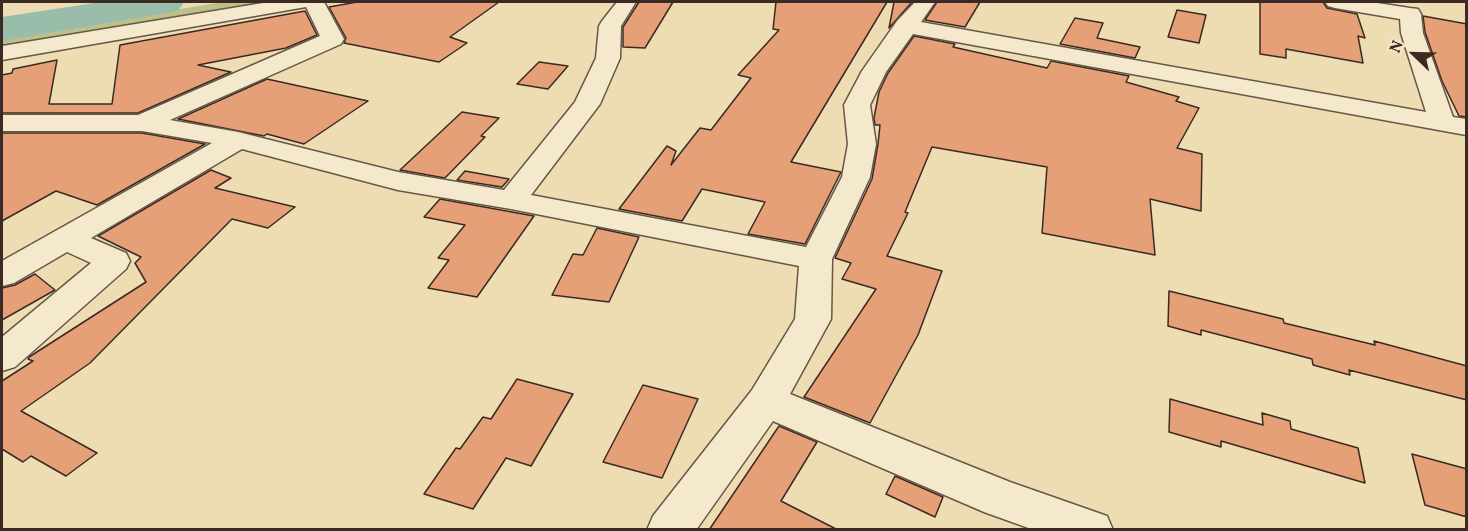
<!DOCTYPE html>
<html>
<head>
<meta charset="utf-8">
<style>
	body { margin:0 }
	#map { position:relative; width:1468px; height:531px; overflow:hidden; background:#eeddb2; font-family:Vollkorn,serif }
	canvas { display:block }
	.frame { position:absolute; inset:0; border:3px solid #3a2a23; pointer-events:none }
	.north { position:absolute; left:1384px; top:24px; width:60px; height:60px; -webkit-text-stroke:4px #f4e9cd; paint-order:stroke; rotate:293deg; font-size:16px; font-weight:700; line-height:24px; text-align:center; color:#3a2a23 }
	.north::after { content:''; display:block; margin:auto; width:21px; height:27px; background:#3a2a23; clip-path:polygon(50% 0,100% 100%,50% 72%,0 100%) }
</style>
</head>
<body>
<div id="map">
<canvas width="1468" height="531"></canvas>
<div class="frame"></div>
<div class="north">N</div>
</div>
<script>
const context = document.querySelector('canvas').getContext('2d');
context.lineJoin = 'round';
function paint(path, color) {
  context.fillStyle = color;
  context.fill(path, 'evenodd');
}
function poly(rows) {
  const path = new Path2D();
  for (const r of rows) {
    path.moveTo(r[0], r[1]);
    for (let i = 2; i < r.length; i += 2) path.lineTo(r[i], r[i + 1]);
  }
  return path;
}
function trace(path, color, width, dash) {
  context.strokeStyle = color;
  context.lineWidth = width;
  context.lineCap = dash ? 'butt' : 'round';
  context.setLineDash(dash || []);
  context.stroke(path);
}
paint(poly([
	[222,2,280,2,2,50,2,39]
]), '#bcc089');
paint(poly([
	[101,2,184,2,179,10,166,13,2,41,2,17,101,2]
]), '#9abcaa');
const building = poly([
	[357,2,499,2,450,37,467,43,439,62,344,43,346,38,329,7,357,2],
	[639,2,673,2,645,48,623,47,623,27,639,2],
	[776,2,887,2,791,162,841,172,805,244,748,234,765,202,702,189,682,221,619,209,667,146,676,151,671,165,700,128,711,130,751,78,738,75,779,30,773,29,776,2],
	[894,2,912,2,889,28,894,2],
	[937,2,980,2,965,27,925,20,937,2],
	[1260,2,1323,2,1327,8,1357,14,1365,38,1358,36,1363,63,1286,49,1286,58,1260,54,1260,2],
	[1177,10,1206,15,1199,43,1168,37,1177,10],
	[305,11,317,35,286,48,198,65,231,72,138,113,2,113,2,75,12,73,13,69,57,60,49,104,112,104,120,45,305,11],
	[1423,16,1467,24,1467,117,1459,116,1442,81,1425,32,1423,16],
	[1075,18,1103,23,1097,38,1140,47,1135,58,1060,44,1075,18],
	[914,36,955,44,953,47,1047,68,1051,61,1129,76,1126,82,1179,97,1176,101,1199,108,1177,148,1202,154,1201,211,1150,199,1155,255,1042,233,1047,167,932,147,905,212,908,213,887,256,942,271,918,335,870,423,804,397,876,289,842,279,851,263,835,258,872,179,878,144,880,125,875,125,874,118,879,92,888,73,914,36],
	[539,62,568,66,548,89,517,84,539,62],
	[267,79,368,101,304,144,267,134,264,136,178,119,267,79],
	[462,112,499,118,481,136,485,137,445,178,400,170,462,112],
	[2,133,142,133,205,144,97,205,56,191,2,221,2,133],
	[211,170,231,178,215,188,295,207,268,228,232,219,90,363,21,411,97,453,66,476,31,456,23,462,2,449,2,381,33,361,28,359,29,357,146,282,135,263,141,257,98,236,211,170],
	[465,171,509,179,502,187,457,180,465,171],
	[440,199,534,216,477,297,428,288,449,260,438,258,465,225,424,217,440,199],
	[597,228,639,237,609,302,552,295,573,254,583,255,597,228],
	[35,274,55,290,2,320,2,288,15,285,35,274],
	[1169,291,1283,319,1284,323,1375,345,1374,341,1467,366,1467,400,1349,370,1350,375,1313,365,1312,359,1201,330,1201,335,1168,326,1169,291],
	[517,379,573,394,531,466,506,458,473,509,424,494,456,448,460,449,483,417,491,419,517,379],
	[643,385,698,399,662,478,603,462,643,385],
	[1170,399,1263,425,1262,413,1290,421,1291,429,1358,448,1365,483,1221,441,1221,447,1169,432,1170,399],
	[779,426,817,442,781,501,838,530,709,530,779,426],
	[1412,454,1467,469,1467,517,1425,505,1412,454],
	[895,476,943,497,935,517,886,494,895,476]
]);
paint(building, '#e5a078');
trace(building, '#3a2a23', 1.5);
const street = poly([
	[269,2,324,2,344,39,341,44,170,120,238,132,398,172,504,190,575,102,596,58,599,26,602,21,617,2,636,2,621,26,620,58,600,104,531,195,806,247,842,177,848,144,844,105,862,71,897,21,915,2,935,2,921,22,1426,112,1401,33,1400,19,1335,8,1328,6,1325,2,1371,2,1410,8,1418,9,1421,14,1423,33,1453,117,1466,119,1466,135,913,34,886,72,870,105,876,144,870,177,832,259,831,319,790,394,1010,482,1107,516,1113,530,1034,530,984,512,773,421,696,530,647,530,653,516,752,390,795,319,799,266,511,209,398,190,242,149,91,238,126,253,130,261,126,269,15,367,2,371,2,337,91,263,67,252,14,283,2,286,2,261,212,143,142,131,2,131,2,115,138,115,320,36,306,7,2,60,2,46,269,2]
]);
trace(street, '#675747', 3);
paint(street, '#f4e9cd');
</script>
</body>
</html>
